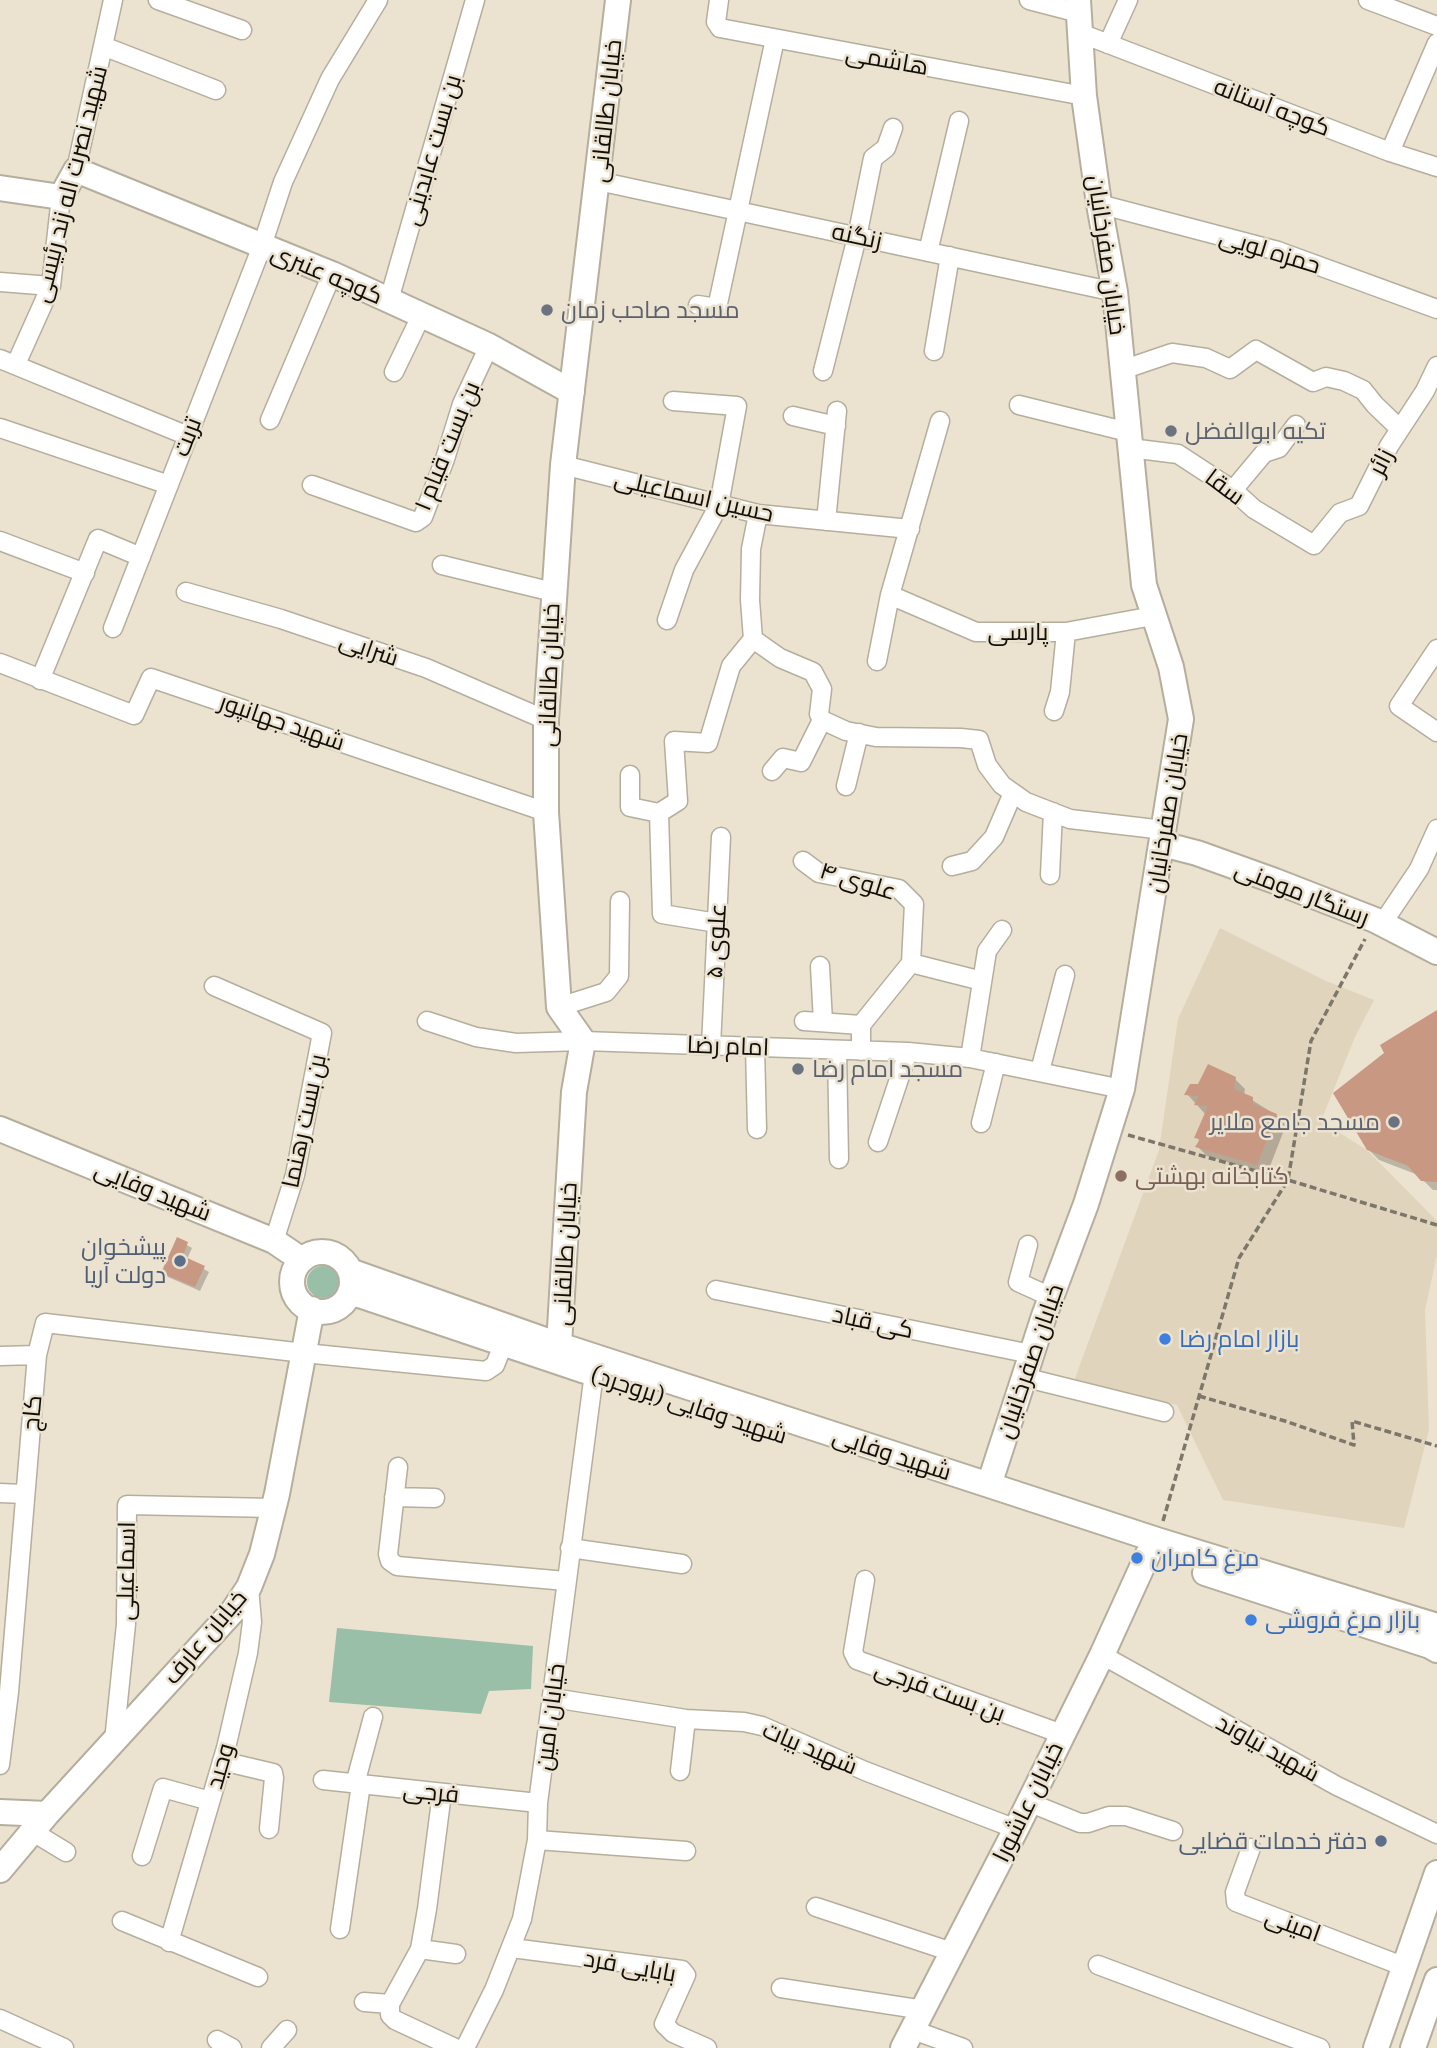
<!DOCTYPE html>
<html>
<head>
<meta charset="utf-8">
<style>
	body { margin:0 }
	canvas { display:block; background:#ebe2d0 }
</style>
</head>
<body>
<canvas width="1437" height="2048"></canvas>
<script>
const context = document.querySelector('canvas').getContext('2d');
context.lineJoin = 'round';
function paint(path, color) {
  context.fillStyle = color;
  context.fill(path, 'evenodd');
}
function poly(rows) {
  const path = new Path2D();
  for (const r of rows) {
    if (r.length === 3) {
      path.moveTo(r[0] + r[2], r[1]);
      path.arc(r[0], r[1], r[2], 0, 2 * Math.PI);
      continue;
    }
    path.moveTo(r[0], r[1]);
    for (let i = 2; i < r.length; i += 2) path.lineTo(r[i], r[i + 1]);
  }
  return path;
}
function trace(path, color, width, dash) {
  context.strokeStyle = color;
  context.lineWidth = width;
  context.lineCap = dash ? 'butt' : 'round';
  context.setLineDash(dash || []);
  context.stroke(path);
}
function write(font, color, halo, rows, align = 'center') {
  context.font = font + ' "Exo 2",Cairo,sans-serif';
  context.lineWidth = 5;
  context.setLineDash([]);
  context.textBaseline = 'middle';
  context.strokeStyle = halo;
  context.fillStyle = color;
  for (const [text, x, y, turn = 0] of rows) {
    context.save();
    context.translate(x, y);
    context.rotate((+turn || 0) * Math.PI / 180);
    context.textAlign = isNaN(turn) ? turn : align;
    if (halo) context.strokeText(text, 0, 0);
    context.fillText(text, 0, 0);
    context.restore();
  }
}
paint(poly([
	[1220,928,1326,981,1374,1000,1355,1037,1321,1121,1367,1150,1437,1221,1437,1255,1425,1310,1429,1430,1404,1528,1223,1500,1177,1405,1074,1381,1159,1150,1178,1019]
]), '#e1d4bc');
paint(poly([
	[323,1282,16],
	[337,1628,533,1646,531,1689,489,1691,481,1714,329,1702]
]), '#99bfa9');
paint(poly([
	[1437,1012,1437,1190,1433,1190,1418,1175,1379,1160,1368,1149],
	[1235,1079,1245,1089,1244,1095,1276,1115,1286,1125,1267,1174,1207,1156,1197,1146,1201,1142,1196,1137,1206,1115,1187,1094],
	[178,1240,192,1248,187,1259,209,1272,200,1291,168,1277,163,1272]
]), '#0003');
paint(poly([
	[1437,1010,1437,1182,1421,1181,1408,1166,1367,1150,1333,1093,1384,1053,1380,1045],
	[1208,1064,1236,1077,1234,1089,1253,1097,1253,1104,1277,1114,1257,1165,1195,1147,1200,1139,1194,1138,1208,1106,1194,1105,1199,1096,1184,1095,1190,1084,1198,1084],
	[177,1237,188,1242,183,1256,205,1266,195,1287,161,1273]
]), '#c99883');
const street = poly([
	[158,0,242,30],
	[719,0,716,22,720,28,1084,96],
	[1029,0,1079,13],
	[1368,0,1437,26],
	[1080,33,1390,152,1437,167],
	[1108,44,1128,0],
	[103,46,216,90],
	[1390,152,1437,43],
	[76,170,113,0],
	[598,181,1115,292],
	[1099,204,1278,251,1437,309],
	[928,252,959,121],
	[0,282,51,286],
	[389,300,475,0],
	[698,305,717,308,775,39],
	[934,351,950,256],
	[0,359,188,436],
	[16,364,51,286,61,197],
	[1122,370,1172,353,1206,358,1230,369,1256,350,1313,382,1326,377,1344,381,1363,390,1375,405,1400,429],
	[823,371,857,237,873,158,886,148,893,128],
	[394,372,421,316],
	[1019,405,1128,432],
	[793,416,836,426],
	[270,420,332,274],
	[0,428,169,485],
	[1130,448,1178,454,1233,490,1254,509,1314,545,1340,513,1359,506,1389,446,1425,391,1437,366],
	[563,465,758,514,910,529],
	[312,485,416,522,423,517,445,459,462,404,489,346],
	[1233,490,1264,453,1279,448,1296,425],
	[758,514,751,549,750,600,753,639,780,658,813,672,822,689,819,714,822,720,846,731,876,737,961,738,979,740,987,765,1002,785,1026,802,1070,819,1164,830],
	[826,521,837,411],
	[0,541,85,573],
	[442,565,553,592],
	[186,592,281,619,426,668,546,720],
	[890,595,976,632,1066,632,1153,616],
	[667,620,684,570,719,505,737,406,673,401],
	[113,628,262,246,283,182,330,79,378,0],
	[1437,649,1399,706,1437,732],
	[877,661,890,595,940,421],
	[0,663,134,715,151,678,546,812],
	[40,680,98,539,141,557],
	[1054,711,1060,692,1066,632],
	[772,771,783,758,801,762,822,720],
	[630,775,630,807,659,813],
	[846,786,859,733],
	[803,861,819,873,899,889,914,904,911,963,861,1025,861,1051],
	[952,866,972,861,994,837,1013,793],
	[1050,875,1053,812],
	[717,923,662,914,659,813,678,801,674,741,708,743,731,666,753,639],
	[1382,924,1419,869,1437,829],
	[911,963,982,981],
	[820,966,823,1022],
	[214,986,322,1033,295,1175,274,1241],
	[559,1007,606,992,619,976,620,901],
	[427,1021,476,1037,516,1043,583,1041,908,1052,970,1058,1122,1089],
	[804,1021,861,1025],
	[711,1046,721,837],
	[755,1047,757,1129],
	[837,1050,839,1159],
	[970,1058,987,951,1002,930],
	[1040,1071,1065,975],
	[981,1123,996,1063],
	[878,1142,908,1052],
	[1028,1245,1018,1282,1051,1297],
	[716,1290,1031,1354],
	[0,1356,37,1355],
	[1023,1377,1164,1412],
	[398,1467,388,1554,390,1561,397,1566,566,1581],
	[0,1493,24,1494],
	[394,1497,435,1498],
	[570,1548,682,1564],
	[865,1580,853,1652,857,1660,1062,1734],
	[1102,1655,1337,1786,1437,1834],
	[553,1698,686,1719,744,1722,762,1726,865,1771,1016,1829],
	[114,1741,126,1624,127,1505,273,1508],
	[222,1761,273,1773,274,1778,269,1829],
	[0,1765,9,1692,37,1355,45,1323,304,1353,486,1371,495,1365,503,1345],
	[680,1771,686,1719],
	[323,1780,538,1803],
	[355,1784,373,1717],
	[442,1793,427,1909,420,1949,390,2004,390,2015,395,2020,455,2048],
	[1028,1802,1080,1823,1088,1823,1109,1816,1126,1816,1173,1831],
	[33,1832,66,1852],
	[537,1840,686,1851],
	[1251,1848,1235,1892,1236,1902,1405,1967],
	[142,1856,163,1788,210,1801],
	[816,1907,952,1952],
	[122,1921,258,1977],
	[340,1929,361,1784],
	[169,1942,226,1748,248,1653,252,1622,249,1587],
	[512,1948,682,1970,686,1975,664,2024,673,2033,707,2048],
	[420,1949,456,1954],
	[1098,1965,1320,2048],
	[781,1988,924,2010],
	[364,2002,390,2004],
	[0,2019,64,2048],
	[913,2030,963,2048],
	[217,2040,232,2048],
	[271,2048,287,2030],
	[465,2048,494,1990,522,1919,537,1840,538,1803,594,1373]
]);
const secondary = poly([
	[0,188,61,197,76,170,332,274,489,346,572,392],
	[1162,844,1197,853,1275,881,1375,920,1437,952],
	[0,1129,274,1241,302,1260],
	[322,1282,30],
	[350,1271,559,1345,989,1485,1157,1540,1437,1626],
	[350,1292,585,1371],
	[559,1345,574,1092,583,1041,559,1007,546,812,546,720,563,465,618,0],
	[989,1485,1044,1316,1086,1204,1122,1089,1181,719,1171,667,1144,585,1115,292,1099,204,1084,96,1078,0],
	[1205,1573,1430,1646,1437,1650],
	[0,1812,47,1814],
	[0,1870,47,1814,233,1611,249,1587,262,1554,277,1494,312,1309],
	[903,2048,1016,1829,1102,1655,1148,1554],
	[1376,2048,1437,1873],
	[1413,2048,1437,1980]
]);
trace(street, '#b6ae9d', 21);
trace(secondary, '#b6ae9d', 28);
trace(poly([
	[1128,1135,1288,1180,1311,1041,1365,939],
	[1199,1396,1285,1421,1354,1445,1352,1421,1437,1446],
	[1163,1521,1239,1258,1288,1180,1437,1225]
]), '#7d776b', 3.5, [7, 3.5]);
trace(street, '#fff', 18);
trace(secondary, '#fff', 24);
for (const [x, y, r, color] of [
	[547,310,7,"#6b7280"],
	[1171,431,7,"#6b7280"],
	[798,1069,7,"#6b7280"],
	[1394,1122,7,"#6b7280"],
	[1121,1176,7,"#8d6e63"],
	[180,1261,7,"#5c6f8a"],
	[1165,1339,7,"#3f7fe0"],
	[1137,1558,7,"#3f7fe0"],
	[1251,1620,7,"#3f7fe0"],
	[1381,1841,7,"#5c6f8a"]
]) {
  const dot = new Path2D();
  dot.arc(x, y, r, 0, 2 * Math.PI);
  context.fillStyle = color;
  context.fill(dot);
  trace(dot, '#ebe2d0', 2.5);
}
write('24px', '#110e08', '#ebe2d0', [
	["هاشمی",887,60,10],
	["کوچه آستانه",1272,107,21],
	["خیابان طالقانی",606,111,-84],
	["بن بست عابدینی",432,150,-74],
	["شهید نصرت اله زند رئیسی",70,184,-76],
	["زنگنه",857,236,12],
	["حمزه لویی",1270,251,17],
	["خیابان صفرخانیان",1107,255,82],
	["کوچه عنبری",327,274,23],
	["تربت",187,437,-69],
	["بن بست قیام ۱",447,446,-68],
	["زائر",1381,462,-63],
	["سقا",1225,487,37],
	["حسین اسماعیلی",694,496,13],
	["پارسی",1018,632],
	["شرایی",369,649,19],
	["خیابان طالقانی",549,675,-88],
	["شهید جهانپور",282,722,19],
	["خیابان صفرخانیان",1167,813,-81],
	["علوی ۴",858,881,17],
	["رستگار مومنی",1302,893,21],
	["علوی ۵",716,941,-87],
	["امام رضا",728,1046,2],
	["بن بست رهنما",304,1121,-78],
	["شهید وفایی",153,1191,22],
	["خیابان طالقانی",565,1254,-87],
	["کی قباد",873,1322,12],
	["خیابان صفرخانیان",1030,1361,-71],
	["شهید وفایی (بروجرد)",689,1405,18],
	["کاج",32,1413,-85],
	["شهید وفایی",892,1454,18],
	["اسماعیلی",126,1571,-89],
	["خیابان عارف",205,1637,-50],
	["بن بست فرجی",940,1691,20],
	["خیابان امین",550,1717,-83],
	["شهید بیات",810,1748,23],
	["شهید نیاوند",1268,1748,29],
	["وحید",220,1766,-74],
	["فرجی",431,1792,6],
	["خیابان عاشورا",1028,1802,-64],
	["امینی",1293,1925,20],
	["بابایی فرد",630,1966,10]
]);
write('24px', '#5b616d', '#ebe2d0', [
	["مسجد صاحب زمان",561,310],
	["تکیه ابوالفضل",1185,431],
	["مسجد امام رضا",812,1069],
	["مسجد جامع ملایر",1380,1122,"right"]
], 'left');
write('24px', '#785e54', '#ebe2d0', [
	["کتابخانه بهشتی",1135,1176]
], 'left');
write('24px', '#4e5e75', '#ebe2d0', [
	["پیشخوان",166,1247],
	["دولت آریا",166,1275],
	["دفتر خدمات قضایی",1367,1841]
], 'right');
write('24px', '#366cbe', '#ebe2d0', [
	["بازار امام رضا",1179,1339],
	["مرغ کامران",1151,1558],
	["بازار مرغ فروشی",1265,1620]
], 'left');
</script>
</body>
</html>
